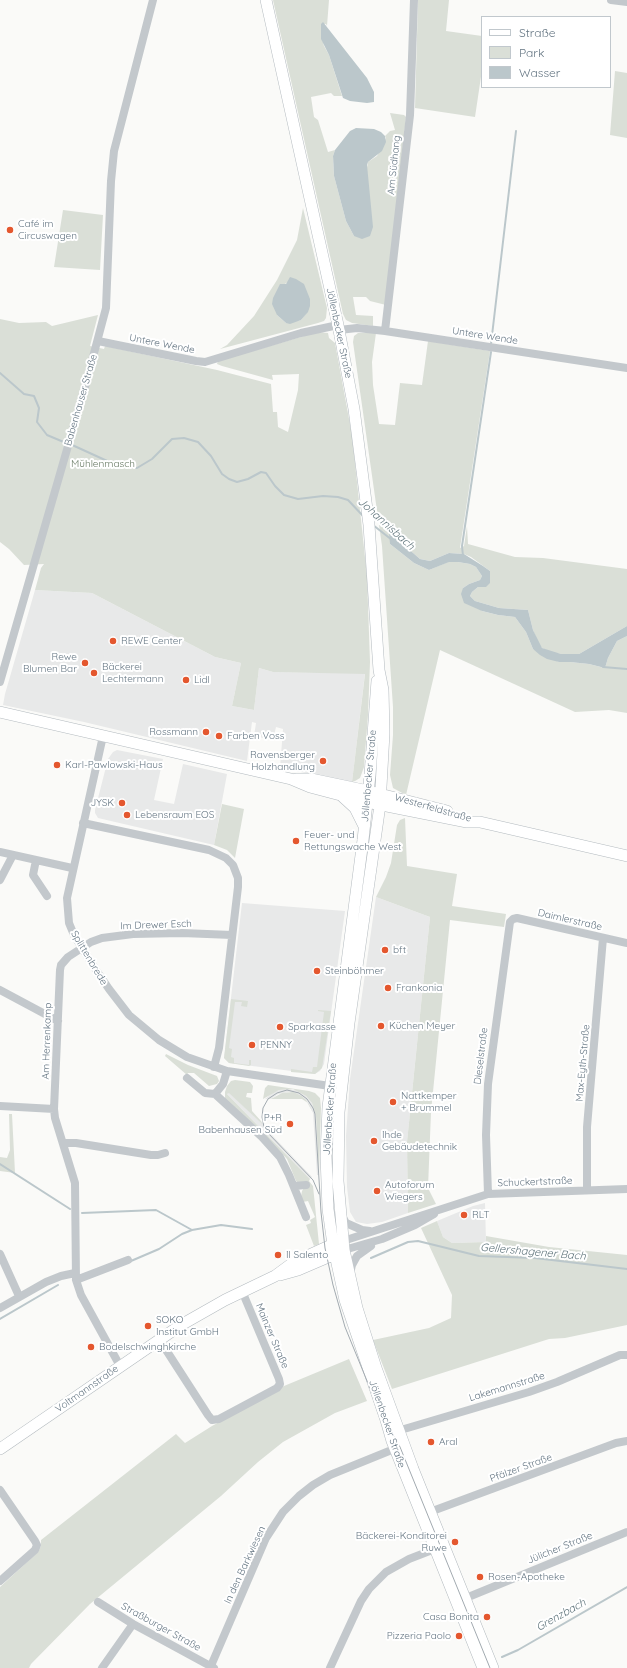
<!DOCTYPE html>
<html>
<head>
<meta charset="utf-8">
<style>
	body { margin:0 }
	#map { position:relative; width:627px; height:1668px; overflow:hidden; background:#fafaf8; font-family:Quicksand,sans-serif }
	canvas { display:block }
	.legend { position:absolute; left:481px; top:16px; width:130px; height:72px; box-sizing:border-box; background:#fff; border:1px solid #c1c8cd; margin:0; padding:5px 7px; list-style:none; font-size:12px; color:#657683 }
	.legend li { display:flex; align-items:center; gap:8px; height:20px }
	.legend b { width:20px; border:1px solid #c1c8cd }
</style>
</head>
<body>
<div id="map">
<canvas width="627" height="1668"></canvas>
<ul class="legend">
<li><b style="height:5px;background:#fff"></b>Straße</li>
<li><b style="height:11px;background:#dadfd7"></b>Park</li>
<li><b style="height:11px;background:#bbc7cb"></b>Wasser</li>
</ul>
</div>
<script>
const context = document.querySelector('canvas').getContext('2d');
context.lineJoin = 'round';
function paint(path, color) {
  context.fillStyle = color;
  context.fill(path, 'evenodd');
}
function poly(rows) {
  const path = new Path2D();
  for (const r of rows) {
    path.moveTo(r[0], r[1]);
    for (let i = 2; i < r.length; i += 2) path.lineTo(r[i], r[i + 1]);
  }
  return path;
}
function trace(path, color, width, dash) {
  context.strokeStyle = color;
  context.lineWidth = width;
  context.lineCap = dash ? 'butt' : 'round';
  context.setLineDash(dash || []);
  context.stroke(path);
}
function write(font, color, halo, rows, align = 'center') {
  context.font = font + ' Quicksand,sans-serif';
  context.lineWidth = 4;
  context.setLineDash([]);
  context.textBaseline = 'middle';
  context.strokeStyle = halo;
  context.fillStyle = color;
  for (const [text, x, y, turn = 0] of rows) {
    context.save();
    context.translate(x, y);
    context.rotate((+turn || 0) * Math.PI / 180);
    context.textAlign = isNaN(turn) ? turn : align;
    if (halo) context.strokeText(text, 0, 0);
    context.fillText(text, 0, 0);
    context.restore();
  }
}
paint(poly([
	[35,590,92,593,215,657,241,663,232,706,254,710,259,668,273,672,365,673,352,782,280,768,283,729,276,727,273,740,254,736,256,723,252,722,247,761,84,722,3,705,5,694],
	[117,750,163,759,154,800,174,804,183,764,227,774,214,845,98,818,95,813,95,810,108,759,113,752],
	[376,897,430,917,407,1142,408,1213,382,1222,367,1224,356,1222,350,1212,347,1187,346,1136,350,1079],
	[242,903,345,911,324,1064,320,1071,315,1074,229,1063,224,1058],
	[289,1089,296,1090,306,1096,312,1103,315,1111,319,1175,317,1175,313,1113,306,1100,302,1096,290,1092,278,1094,271,1099,265,1099,272,1093,279,1090],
	[229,1092,261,1123,261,1121,271,1134,312,1177,310,1179,227,1094],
	[485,1203,486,1242,452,1243,443,1237,437,1221,473,1206]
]), '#e8e9e9');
paint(poly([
	[273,0,329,0,327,26,326,24,321,24,321,35,324,46,329,55,342,96,334,96,331,93,311,97,314,117,318,120,328,152,335,150,333,156,334,176,346,221,354,236,368,162,377,156,386,138,385,136,390,131,395,130,390,113,404,115,406,117,386,305,370,301,366,297,353,297,356,315,373,316,373,326,352,323,346,320,343,314],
	[418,0,449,0,446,31,482,36,482,70,475,117,415,108],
	[615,71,627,73,627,138,610,135],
	[303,208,327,308,326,318,324,321,318,323,220,349,227,345,254,316,277,280,297,240],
	[288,282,308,311,301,320,286,323,277,315,285,284],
	[63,210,103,215,100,270,54,267],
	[98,315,90,346,104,349,105,346,217,370,271,384,273,412,277,412,278,427,288,432,298,390,299,374,272,375,273,380,222,366,217,364,218,361,318,332,328,333,329,338,335,343,352,435,367,576,370,662,368,715,364,767,360,778,355,781,352,782,365,674,273,672,259,668,254,710,232,706,241,663,215,657,92,593,35,590,41,568,44,564,24,565,9,549,0,542,0,319,19,323,46,322,52,326],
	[358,333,376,333,372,362,373,385,379,424,395,425,400,383,422,385,428,341,490,351,460,548,464,546,467,526,468,544,515,557,543,558,627,569,627,626,579,654,561,654,550,652,542,648,539,645,533,630,528,610,499,608,475,601,470,596,472,592,478,587,490,571,471,557,464,554,449,553,430,561,420,559,390,533,390,544,414,563,429,570,448,562,458,562,470,564,476,567,482,576,480,580,469,584,463,588,482,611,498,615,515,617,526,632,533,649,559,662,570,662,589,664,605,668,608,658,617,641,627,636,627,713,609,710,575,712,440,650,406,795,393,788,390,775,393,735,393,707,382,546,353,342,354,336],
	[222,804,244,809,235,858,227,850,214,845],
	[405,818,407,866,457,874,452,906,506,914,504,927,450,920,431,1112,428,1188,436,1204,408,1213,407,1142,430,917,376,897,386,877,391,863,397,825,400,820],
	[231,999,248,1001,247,1007,241,1006,242,1002,235,1002,229,1048,232,1049,231,1057,234,1058,234,1063,249,1065,249,1060,251,1060,251,1065,249,1066,229,1063,224,1058],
	[318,1010,331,1011,322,1068,315,1074,291,1072,291,1069,312,1072,313,1067,317,1067,324,1012,318,1011],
	[166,1054,188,1065,217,1076,219,1081,217,1084,209,1086,194,1073,188,1073,187,1075,165,1056],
	[235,1080,250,1082,253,1086,252,1093,247,1093,246,1097,251,1098,252,1111,261,1121,262,1124,229,1093,227,1094,310,1179,309,1181,313,1186,319,1244,314,1246,306,1225,311,1223,310,1220,315,1217,308,1201,303,1202,301,1196,302,1191,304,1188,296,1181,287,1159,269,1140,225,1099,225,1092,227,1086,231,1081],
	[268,1085,309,1091,315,1093,320,1098,321,1108,319,1175,316,1116,312,1103,306,1096,293,1089,279,1090,263,1099,265,1088],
	[293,1092,302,1096,306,1100,313,1113,308,1103,302,1099,271,1099,282,1093],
	[9,1114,12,1114,15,1173,0,1171,0,1157,7,1158,10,1150],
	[437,1221,443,1237,452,1243,486,1242,486,1236,549,1247,627,1255,627,1325,565,1338,549,1339,392,1389,373,1340,429,1328,451,1318,452,1295,421,1228],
	[349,1359,367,1401,335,1413,283,1442,258,1462,221,1496,90,1604,31,1664,29,1668,0,1668,0,1587,38,1552,41,1546,41,1540,176,1434,185,1443,212,1426,284,1386]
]), '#dadfd7');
paint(poly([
	[323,22,367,78,374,92,374,102,367,103,350,101,343,98,329,55,321,39,321,24],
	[356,128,374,129,381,132,385,136,386,142,382,151,368,162,367,165,373,227,370,236,362,239,354,236,346,221,334,176,333,156,335,150,350,131],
	[290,277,296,279,304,284,310,299,310,306,308,312,301,320,290,324,286,323,277,315,272,304,273,298,280,284,286,284],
	[389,532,420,559,430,561,449,553,464,554,483,566,490,571,490,583,486,587,478,587,472,592,470,596,475,601,499,608,528,610,533,630,542,648,561,654,579,654,627,626,627,636,617,641,608,658,605,668,589,664,570,662,559,662,547,659,540,655,533,649,526,632,515,617,498,615,482,611,464,603,461,594,463,588,469,584,480,580,482,576,476,567,470,564,458,562,449,562,429,570,414,563,390,544]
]), '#bbc7cb');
trace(poly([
	[491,344,516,131],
	[0,373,24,394,34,396,39,408,37,422,47,435,66,443],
	[70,444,116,465,137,468,152,459,172,439,184,438,198,442,211,456,222,474,229,479,237,482,248,479,261,472,266,473,275,486,284,495,298,499,323,496,338,497,348,500,364,517],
	[373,525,392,540],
	[463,556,462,546,491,352],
	[603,667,627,669],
	[0,1164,70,1209],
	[82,1213,156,1210,192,1230],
	[371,1258,408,1242,418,1241,479,1256,535,1258,627,1269],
	[131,1261,159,1249,182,1234,192,1230,221,1225,252,1229],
	[0,1319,58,1285],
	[502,1657,518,1650,627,1587]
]), '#bbc7cb', 2);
const secondary = poly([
	[266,0,338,325,354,409,369,525,379,670,383,690,384,733,380,805,349,1023,339,1112,338,1181,344,1250,357,1308,376,1368,413,1469,493,1668],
	[377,681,370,775,363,840,328,1107,326,1156,328,1209,333,1245,345,1300,386,1420,392,1441,483,1668],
	[0,712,291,779,310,787,367,802,467,822,480,822,627,856],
	[296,779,311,779,368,791,447,811],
	[343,797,355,808,364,826],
	[280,1275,298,1270,340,1252],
	[0,1449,181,1325,225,1300,275,1276,294,1262,338,1242]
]);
trace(secondary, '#b3babf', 12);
trace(poly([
	[611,0,627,2],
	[339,330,357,328,385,331,627,368],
	[385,331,410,115,414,0],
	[98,341,196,361,205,362,301,333,338,325],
	[0,682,85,387,106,308,111,181,114,151,153,0],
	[103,736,67,898,69,923,74,935,96,970,109,989,129,1015,159,1040,187,1057,227,1071,330,1086],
	[83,823,209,850,226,858,233,865,238,878,238,887,219,1048,214,1067],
	[0,852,72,868],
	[36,860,33,875,47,896],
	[0,880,13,855],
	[0,990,58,1021],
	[227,1071,223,1084,215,1094,262,1137,280,1157,289,1175,306,1217],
	[187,1078,205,1093,215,1094],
	[0,1106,54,1109],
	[63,1143,76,1143,151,1155,158,1155,165,1153],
	[294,1186,306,1185],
	[587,1190,587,1127,603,938],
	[488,1194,486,1135,488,1084,510,922,513,919,517,918,627,943],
	[342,1216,346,1223,362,1230,370,1231],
	[343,1241,488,1194,627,1189],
	[344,1250,382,1239,415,1225,434,1214],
	[0,1254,19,1296],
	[350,1274,352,1265,357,1256,371,1246],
	[76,1280,128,1260],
	[0,1308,46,1282,61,1276,75,1273],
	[159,1339,208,1415,212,1420,219,1419,277,1388,280,1384,279,1379,242,1291],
	[120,1366,81,1295,76,1280,75,1183,55,1118,54,1109,60,970,61,965,68,957,91,942,102,938,133,934,182,933,232,935],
	[394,1432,529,1392,557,1382,620,1355,627,1355],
	[0,1490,35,1541,37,1545,35,1550,0,1581],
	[427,1513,616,1443,627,1441],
	[461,1600,627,1532],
	[98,1602,133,1624,214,1668],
	[102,1668,133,1624],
	[210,1668,266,1538,283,1512,299,1496,313,1485,330,1475,399,1447],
	[330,1668,361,1601,369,1589,386,1572,409,1559,440,1547]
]), '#c3c8cc', 8);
trace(secondary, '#fff', 11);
trace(poly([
	[319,1194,313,1180,268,1133,264,1127,262,1117,263,1108,268,1099,277,1093,287,1090,299,1093,307,1099,313,1108,315,1114,321,1212,325,1248,333,1285,345,1327,374,1398,400,1447,490,1668]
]), '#a2aab0', 1);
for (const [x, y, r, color] of [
	[10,230,4,"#e4572e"],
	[113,641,4,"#e4572e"],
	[85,663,4,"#e4572e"],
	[94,673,4,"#e4572e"],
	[186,680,4,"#e4572e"],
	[206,732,4,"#e4572e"],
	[219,736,4,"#e4572e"],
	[323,761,4,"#e4572e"],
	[57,765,4,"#e4572e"],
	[122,803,4,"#e4572e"],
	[127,815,4,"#e4572e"],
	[296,841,4,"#e4572e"],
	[385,950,4,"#e4572e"],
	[317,971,4,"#e4572e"],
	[388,988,4,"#e4572e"],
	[381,1026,4,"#e4572e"],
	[280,1027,4,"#e4572e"],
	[252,1045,4,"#e4572e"],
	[393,1102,4,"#e4572e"],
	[290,1124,4,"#e4572e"],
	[374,1141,4,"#e4572e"],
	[377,1191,4,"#e4572e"],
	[464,1215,4,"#e4572e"],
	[278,1255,4,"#e4572e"],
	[148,1326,4,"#e4572e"],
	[91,1347,4,"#e4572e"],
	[431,1442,4,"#e4572e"],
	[455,1542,4,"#e4572e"],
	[480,1577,4,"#e4572e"],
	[487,1617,4,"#e4572e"],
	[459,1636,4,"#e4572e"]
]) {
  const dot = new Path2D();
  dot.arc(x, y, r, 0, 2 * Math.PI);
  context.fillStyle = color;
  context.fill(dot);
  trace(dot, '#fff', 1.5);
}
write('10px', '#657683', '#fff', [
	["Am Südhang",394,165,-84],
	["Jöllenbecker Straße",339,333,78],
	["Untere Wende",485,336,9],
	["Untere Wende",162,344,11],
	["Babenhauser Straße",81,400,-74],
	["Jöllenbecker Straße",369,776,-85],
	["Westerfeldstraße",433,808,16],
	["Daimlerstraße",570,920,13],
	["Im Drewer Esch",156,925,-2],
	["Splittenbrede",89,958,59],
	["Am Herrenkamp",47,1041,-88],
	["Dieselstraße",481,1056,-83],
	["Max-Eyth-Straße",583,1063,-85],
	["Jöllenbecker Straße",330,1109,-86],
	["Schuckertstraße",535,1182,-2],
	["Mainzer Straße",272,1336,67],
	["Lakemannstraße",507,1387,-17],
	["Voltmannstraße",87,1389,-35],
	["Jöllenbecker Straße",387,1424,71],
	["Pfälzer Straße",521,1468,-20],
	["Jülicher Straße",560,1548,-22],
	["In den Barkwiesen",245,1565,-65],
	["Straßburger Straße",161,1627,29]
]);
write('10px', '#657683', '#fff', [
	["Café im",18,224],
	["Circuswagen",18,236],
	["REWE Center",121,641],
	["Rewe",77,657,"right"],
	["Blumen Bar",77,669,"right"],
	["Bäckerei",102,667],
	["Lechtermann",102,679],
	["Lidl",194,680],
	["Rossmann",198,732,"right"],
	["Farben Voss",227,736],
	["Ravensberger",315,755,"right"],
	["Holzhandlung",315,767,"right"],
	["Karl-Pawlowski-Haus",65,765],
	["JYSK",114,803,"right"],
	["Lebensraum EOS",135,815],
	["Feuer- und",304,835],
	["Rettungswache West",304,847],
	["bft",393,950],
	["Steinböhmer",325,971],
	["Frankonia",396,988],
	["Küchen Meyer",389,1026],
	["Sparkasse",288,1027],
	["PENNY",260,1045],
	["Nattkemper",401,1096],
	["+ Brummel",401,1108],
	["P+R",282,1118,"right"],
	["Babenhausen Süd",282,1130,"right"],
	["Ihde",382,1135],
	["Gebäudetechnik",382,1147],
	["Autoforum",385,1185],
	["Wiegers",385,1197],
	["RLT",472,1215],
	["Il Salento",286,1255],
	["SOKO",156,1320],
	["Institut GmbH",156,1332],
	["Bodelschwinghkirche",99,1347],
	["Aral",439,1442],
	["Bäckerei-Konditorei",447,1536,"right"],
	["Ruwe",447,1548,"right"],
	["Rosen-Apotheke",488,1577],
	["Casa Bonita",479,1617,"right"],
	["Pizzeria Paolo",451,1636,"right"]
], 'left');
write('10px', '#687a64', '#fff', [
	["Mühlenmasch",103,464]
]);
write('italic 11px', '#60757c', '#fff', [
	["Johannisbach",386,524,42],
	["Gellershagener Bach",533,1252,5],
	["Grenzbach",561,1615,-29]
]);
</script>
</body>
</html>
